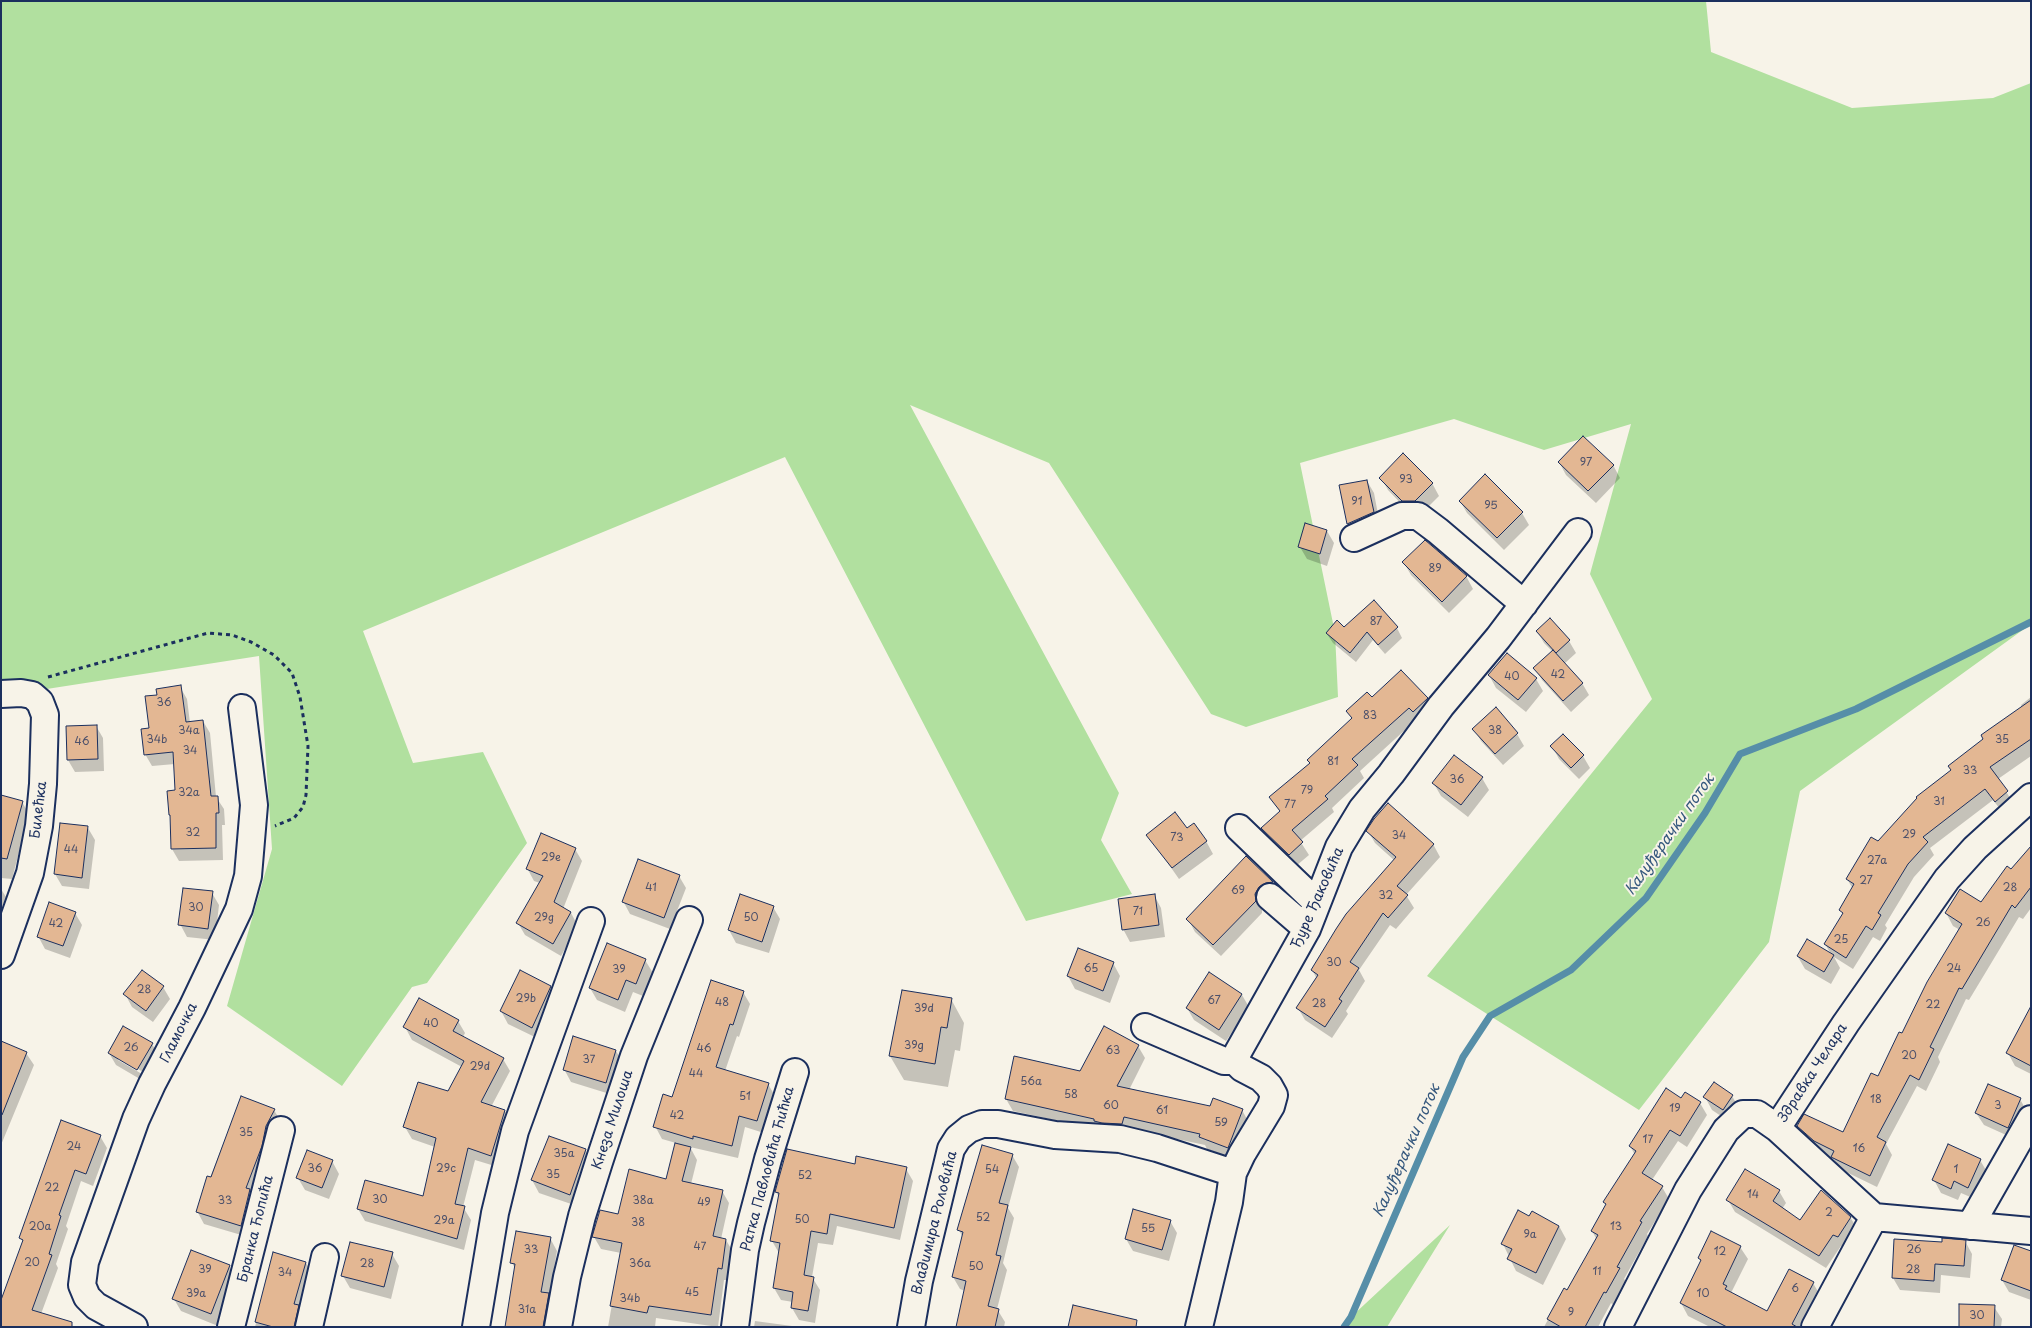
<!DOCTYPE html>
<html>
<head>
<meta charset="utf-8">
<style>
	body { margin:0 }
	#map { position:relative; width:2032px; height:1328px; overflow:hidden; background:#f7f3e8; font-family:"Playpen Sans",sans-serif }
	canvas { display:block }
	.frame { position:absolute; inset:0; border:2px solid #1b2f5e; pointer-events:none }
</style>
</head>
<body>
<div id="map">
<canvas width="2032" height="1328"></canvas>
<div class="frame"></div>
</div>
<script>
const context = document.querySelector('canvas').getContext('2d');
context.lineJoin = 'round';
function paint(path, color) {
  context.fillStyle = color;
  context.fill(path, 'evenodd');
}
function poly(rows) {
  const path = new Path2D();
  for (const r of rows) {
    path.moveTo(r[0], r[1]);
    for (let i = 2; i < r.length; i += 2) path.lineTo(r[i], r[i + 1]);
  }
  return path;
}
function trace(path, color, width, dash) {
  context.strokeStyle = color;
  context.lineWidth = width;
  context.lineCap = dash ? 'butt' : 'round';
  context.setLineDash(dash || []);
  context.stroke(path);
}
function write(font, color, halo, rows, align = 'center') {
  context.font = font + ' "Playpen Sans",sans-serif';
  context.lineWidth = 4;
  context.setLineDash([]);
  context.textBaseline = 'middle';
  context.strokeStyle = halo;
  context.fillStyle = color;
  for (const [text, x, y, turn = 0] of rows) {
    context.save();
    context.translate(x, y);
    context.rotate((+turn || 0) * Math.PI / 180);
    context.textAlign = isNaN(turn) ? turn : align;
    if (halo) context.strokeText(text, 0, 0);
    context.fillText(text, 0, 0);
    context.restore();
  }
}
paint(poly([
	[1,1,1706,1,1711,52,1852,108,1993,98,2031,83,2031,624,1800,791,1769,942,1639,1110,1427,976,1652,699,1590,574,1631,424,1544,450,1454,419,1300,463,1335,633,1338,697,1246,727,1211,714,1049,463,910,405,1119,793,1101,840,1132,894,1026,921,785,457,363,631,413,763,483,752,527,843,427,983,412,987,342,1086,227,1006,272,849,259,656,21,693,1,691],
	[1450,1225,1387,1327,1340,1327,1351,1317]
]), '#b1e09f');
paint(poly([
	[1559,462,1613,465,1620,478,1596,503,1566,475],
	[1381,478,1432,483,1439,496,1422,513,1410,513,1388,490],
	[1367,481,1374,493,1380,525,1355,536,1348,524,1340,486],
	[1460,501,1522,513,1529,525,1504,550,1467,513],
	[1327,531,1334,543,1327,566,1307,559,1300,547],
	[1404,563,1466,576,1473,589,1449,613,1411,575],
	[1550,620,1569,641,1576,653,1564,664,1582,683,1589,695,1571,712,1542,680,1535,668,1553,652,1544,643,1537,631],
	[1344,628,1397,628,1402,638,1385,654,1373,640,1356,662,1333,643,1327,634],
	[1401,671,1427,699,1434,711,1417,719,1360,771,1364,778,1332,808,1334,812,1300,841,1309,855,1296,866,1270,841,1263,829,1280,812,1271,798,1311,764,1353,720,1348,711,1372,699],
	[1489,675,1536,679,1543,691,1526,712,1496,688],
	[180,687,187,699,190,723,203,721,210,733,216,797,224,809,225,825,222,825,223,860,179,861,172,849,176,791,175,764,152,766,145,754,158,696],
	[2031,697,2031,756,1998,779,2014,804,2003,813,1993,800,1930,848,1934,855,1914,877,1885,925,1887,928,1880,941,1873,937,1853,969,1834,957,1840,968,1831,984,1805,969,1798,957,1831,954,1825,944,1843,915,1841,910,1853,889,1847,879,1878,842,1952,771,2022,708,2021,705],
	[1496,709,1517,734,1524,746,1503,765,1481,741,1474,729],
	[96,726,103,738,104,771,75,772,68,760],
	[1552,746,1583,756,1590,768,1579,779,1559,759],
	[1482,778,1489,790,1468,817,1441,796,1434,784],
	[1,797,22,802,29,814,12,879,1,878],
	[88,828,95,840,89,889,62,886,55,874],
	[1187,830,1206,841,1213,854,1179,879,1148,835],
	[1368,831,1433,844,1440,857,1406,895,1414,908,1396,929,1390,925,1359,970,1365,981,1346,1011,1348,1014,1332,1038,1305,1020,1298,1008,1317,979,1312,970,1395,861,1375,843],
	[2031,848,2031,908,2023,919,2019,917,1969,1000,1966,999,1938,1057,1940,1062,1926,1091,1917,1086,1886,1144,1892,1155,1877,1187,1840,1169,1834,1159,1822,1154,1805,1138,1798,1126,1844,1134,1879,1078,1960,930,1953,926,1946,913,1981,903],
	[575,849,582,861,563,909,571,913,578,926,561,956,525,935,518,923,540,883,534,881,527,868],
	[1246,858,1272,883,1278,894,1262,907,1262,913,1221,956,1195,932,1188,919],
	[679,876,686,888,670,929,630,914,623,901],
	[1,889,6,897,1,910,4,914,1,921],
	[212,893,219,905,215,940,187,937,180,924],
	[1154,895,1161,908,1165,937,1130,942,1123,929],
	[773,907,780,919,769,953,736,943,729,930],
	[75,913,82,925,70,958,45,949,38,936],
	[607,945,645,960,653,973,643,996,633,992,625,1012,597,1000,590,988],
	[1113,963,1120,976,1110,1003,1075,989,1068,976],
	[521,972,551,987,558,999,539,1039,508,1024,501,1011],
	[1210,974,1242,995,1249,1007,1226,1041,1194,1020,1187,1008],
	[163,987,170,999,153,1022,132,1007,125,994],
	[743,992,750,1004,739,1037,737,1036,725,1071,768,1084,775,1096,764,1133,745,1127,738,1158,690,1147,697,1160,691,1184,722,1191,729,1203,721,1239,726,1240,733,1252,728,1280,724,1280,718,1327,656,1318,655,1327,608,1327,621,1253,601,1249,594,1237,619,1215,667,1180,676,1143,662,1139,655,1126],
	[951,999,964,1023,960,1051,955,1050,948,1087,904,1080,890,1056,894,1029],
	[458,1021,465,1033,463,1037,503,1059,510,1071,491,1107,505,1111,512,1123,498,1167,475,1160,463,1207,471,1220,464,1250,365,1221,358,1209,424,1198,435,1147,412,1139,405,1127,449,1093,462,1067,412,1040,405,1027],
	[2031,1032,2031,1074,2015,1066,2008,1053],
	[1,1043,26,1053,34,1065,1,1145],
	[152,1044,159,1056,145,1082,116,1065,109,1053],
	[118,1057,143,1072,142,1074,118,1060],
	[1138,1046,1145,1058,1129,1090,1211,1107,1242,1110,1249,1123,1235,1159,1207,1149,1205,1145,1130,1129,1100,1130,1013,1111,1006,1099,1080,1072],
	[616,1051,623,1063,613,1095,571,1082,564,1069],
	[1732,1096,1739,1108,1730,1122,1712,1110,1705,1097],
	[241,1098,274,1110,281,1122,248,1237,204,1224,197,1211],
	[1681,1099,1700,1103,1707,1115,1687,1147,1678,1141,1652,1180,1662,1187,1669,1199,1647,1234,1648,1236,1624,1279,1626,1281,1613,1305,1611,1303,1598,1327,1544,1327,1564,1290,1568,1292,1597,1240,1592,1231,1606,1205,1605,1202,1635,1155,1630,1146],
	[2020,1099,2027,1112,2015,1139,1984,1125,1976,1113],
	[100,1136,107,1148,93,1186,81,1181,66,1226,68,1229,56,1264,58,1268,41,1314,1,1327,23,1242,21,1238],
	[585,1150,593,1162,577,1206,539,1193,532,1180],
	[1012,1155,1019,1167,1008,1208,1014,1218,1003,1263,1007,1270,997,1309,1005,1322,1004,1327,957,1327,965,1291,960,1289,953,1277,963,1238,959,1230],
	[1980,1160,1987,1172,1975,1199,1961,1193,1958,1200,1941,1193,1934,1180],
	[332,1161,339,1174,329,1199,305,1190,298,1178],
	[856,1166,906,1169,913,1181,900,1240,837,1226,833,1245,818,1243,812,1277,820,1290,815,1323,799,1320,792,1308,793,1302,781,1300,774,1288,779,1253,772,1241,779,1197,776,1192],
	[1779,1191,1786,1203,1782,1209,1801,1222,1850,1217,1858,1230,1845,1249,1841,1246,1826,1268,1735,1212,1728,1200],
	[1530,1218,1559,1226,1566,1239,1543,1285,1516,1271,1503,1244],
	[1170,1221,1177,1233,1169,1261,1133,1251,1126,1239],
	[550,1238,557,1251,549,1297,555,1306,551,1327,506,1327,516,1270,512,1263],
	[1965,1241,1972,1254,1970,1278,1941,1275,1940,1293,1900,1290,1893,1278,1943,1243],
	[1740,1247,1748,1259,1731,1293,1768,1313,1813,1283,1820,1295,1804,1327,1710,1327,1688,1316,1681,1303,1701,1262,1699,1258],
	[274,1253,306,1263,313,1275,303,1327,255,1327],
	[2031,1253,2031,1300,2009,1292,2002,1280],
	[392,1254,399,1266,391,1299,350,1288,343,1276],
	[229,1266,236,1278,218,1326,181,1311,174,1299],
	[1994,1307,2002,1319,2001,1327,1960,1327],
	[755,1321,792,1326,792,1327,754,1327]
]), '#0003');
trace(poly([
	[1344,1327,1351,1317,1463,1057,1490,1016,1571,970,1646,898,1705,813,1740,754,1856,709,2031,622]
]), '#568ea8', 7);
const building = poly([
	[1583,436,1614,465,1588,491,1558,462,1583,436],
	[1403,453,1433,483,1415,501,1402,501,1379,478,1403,453],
	[1485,474,1523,512,1497,538,1459,501,1485,474],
	[1367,480,1374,512,1347,524,1339,485,1367,480],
	[1305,523,1327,530,1320,554,1298,547,1305,523],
	[1425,540,1467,576,1442,602,1402,562,1425,540],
	[1374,600,1398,627,1378,645,1367,632,1350,653,1326,633,1337,620,1344,627,1374,600],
	[1550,618,1570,640,1556,653,1536,631,1550,618],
	[1553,650,1583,683,1563,701,1533,668,1553,650],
	[1507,653,1537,678,1518,700,1488,675,1507,653],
	[1401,670,1428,698,1413,712,1409,708,1352,759,1358,765,1325,796,1328,799,1292,830,1303,842,1289,855,1261,828,1280,811,1269,797,1310,763,1307,760,1352,718,1346,711,1367,692,1372,697,1401,670],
	[181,685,186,722,203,720,211,796,218,796,219,813,216,813,216,848,171,849,170,815,169,815,167,791,175,790,173,752,144,755,141,729,149,728,145,696,157,695,156,689,181,685],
	[2031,700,2031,739,1990,767,2008,791,1995,802,1985,789,1923,837,1928,842,1908,864,1878,913,1881,915,1872,930,1866,926,1846,958,1824,944,1843,913,1839,910,1854,884,1846,879,1871,837,1878,841,1917,798,1916,797,1951,770,1948,766,1983,739,1981,735,2031,700],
	[1496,707,1518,733,1495,754,1472,729,1496,707],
	[97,725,98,759,67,760,66,726,97,725],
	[1563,734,1584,755,1571,768,1550,746,1563,734],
	[1454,755,1483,777,1461,805,1432,783,1454,755],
	[1,795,23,801,7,859,1,858,1,795],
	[1388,803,1434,844,1397,886,1408,895,1388,918,1383,913,1350,962,1359,968,1339,999,1342,1001,1325,1027,1296,1008,1318,975,1311,970,1336,929,1346,914,1396,857,1366,831,1374,819,1388,803],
	[1175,812,1187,828,1194,823,1207,841,1172,868,1146,835,1175,812],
	[60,823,88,826,82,878,54,874,60,823],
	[541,833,576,848,554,902,571,912,553,944,516,923,543,876,526,869,541,833],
	[2031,846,2031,887,2015,908,2012,905,1962,989,1959,988,1930,1047,1934,1049,1919,1080,1910,1075,1877,1137,1886,1142,1870,1176,1831,1157,1834,1151,1814,1141,1797,1126,1804,1114,1843,1132,1871,1073,1878,1076,1899,1032,1902,1033,1927,982,1962,924,1945,913,1960,889,1981,902,2007,866,2011,869,2031,846],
	[1246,856,1273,882,1266,883,1259,887,1255,894,1256,901,1213,945,1186,919,1246,856],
	[638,859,680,875,664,918,622,902,638,859],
	[183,888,213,891,208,929,178,925,183,888],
	[740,894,774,906,762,942,728,930,740,894],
	[1155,894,1159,925,1122,930,1118,899,1155,894],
	[49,902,76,912,63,946,37,937,49,902],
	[1807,939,1834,955,1824,972,1797,956,1807,939],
	[607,943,646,959,636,984,626,980,618,1000,589,988,607,943],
	[1078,948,1114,962,1103,991,1067,976,1078,948],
	[142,970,164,986,146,1011,123,994,142,970],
	[520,970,551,986,532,1028,500,1011,520,970],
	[1209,972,1242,994,1219,1030,1186,1008,1209,972],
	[711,980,744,991,733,1025,730,1024,716,1067,769,1083,757,1121,739,1116,732,1146,693,1136,693,1139,653,1127,663,1094,672,1097,711,980],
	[902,990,952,998,947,1028,941,1027,935,1064,889,1056,902,990],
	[419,998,459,1020,453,1031,504,1058,481,1102,505,1110,491,1156,468,1148,455,1204,465,1206,457,1239,357,1209,365,1180,423,1196,436,1138,403,1127,418,1082,448,1091,464,1061,403,1027,419,998],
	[2031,1006,2031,1066,2006,1053,2031,1006],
	[123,1026,153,1043,137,1070,108,1053,123,1026],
	[1104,1026,1139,1045,1117,1086,1210,1106,1213,1098,1243,1109,1228,1148,1199,1137,1200,1134,1124,1117,1122,1124,1102,1123,1094,1121,1094,1119,1005,1099,1014,1056,1080,1071,1104,1026],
	[573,1036,616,1050,606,1083,563,1070,573,1036],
	[1,1041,27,1052,2,1115,1,1115,1,1041],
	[1714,1082,1733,1095,1723,1110,1703,1097,1714,1082],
	[1988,1084,2021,1098,2008,1128,1975,1113,1988,1084],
	[1666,1088,1681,1098,1685,1092,1701,1102,1680,1136,1670,1130,1642,1173,1663,1186,1640,1221,1642,1222,1617,1267,1620,1268,1606,1293,1604,1292,1585,1327,1561,1327,1547,1319,1564,1288,1567,1290,1598,1235,1591,1231,1606,1204,1603,1202,1636,1151,1629,1146,1666,1088],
	[241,1096,275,1109,266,1126,262,1146,246,1188,250,1189,241,1226,196,1212,207,1176,211,1177,241,1096],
	[61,1120,101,1135,86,1174,75,1170,59,1215,61,1216,49,1254,52,1255,32,1310,72,1322,72,1327,1,1327,1,1300,23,1240,19,1238,61,1120],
	[549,1136,586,1149,570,1195,531,1180,549,1136],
	[675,1143,691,1147,682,1181,723,1190,713,1236,726,1239,722,1269,718,1268,711,1315,649,1306,647,1313,610,1306,622,1243,592,1237,600,1210,618,1214,629,1169,666,1179,675,1143],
	[1948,1144,1981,1159,1968,1188,1954,1181,1951,1189,1932,1180,1948,1144],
	[982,1145,1013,1154,999,1203,1008,1205,996,1255,1001,1256,988,1306,999,1309,995,1327,956,1327,966,1281,952,1277,963,1232,957,1230,982,1145],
	[787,1149,855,1164,856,1156,907,1167,894,1228,830,1214,827,1234,811,1231,804,1275,814,1277,808,1311,791,1308,793,1292,773,1288,780,1243,770,1241,779,1193,775,1192,787,1149],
	[307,1150,333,1160,322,1188,296,1178,307,1150],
	[1745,1169,1780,1190,1773,1201,1800,1220,1821,1190,1851,1217,1838,1237,1833,1235,1819,1256,1726,1200,1745,1169],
	[1133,1209,1171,1220,1162,1250,1125,1239,1133,1209],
	[1518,1210,1529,1216,1532,1211,1559,1226,1536,1273,1507,1259,1512,1249,1501,1244,1518,1210],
	[516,1231,551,1237,541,1292,549,1293,543,1327,505,1327,515,1264,510,1263,516,1231],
	[1711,1231,1741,1246,1723,1284,1727,1286,1725,1289,1767,1311,1789,1269,1814,1282,1792,1324,1797,1327,1727,1327,1680,1303,1701,1260,1698,1258,1711,1231],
	[1942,1238,1966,1240,1964,1266,1935,1264,1934,1281,1892,1278,1894,1239,1942,1242,1942,1238],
	[350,1242,393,1252,384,1287,341,1276,350,1242],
	[2014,1245,2031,1251,2031,1291,2001,1280,2014,1245],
	[191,1250,230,1265,211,1314,172,1299,191,1250],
	[273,1252,306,1262,294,1304,299,1305,294,1327,273,1327,255,1322,273,1252],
	[1959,1304,1995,1305,1994,1327,1959,1327,1959,1304],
	[1073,1305,1137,1320,1136,1327,1068,1327,1073,1305]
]);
paint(building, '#e3b793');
trace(building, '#1b2f5e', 1);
const minor = poly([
	[1354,538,1402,516,1418,516,1438,531,1524,604],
	[1,694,21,693,32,695,40,702,45,715,43,784,39,826,30,873,1,955],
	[1239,828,1317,903],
	[1270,897,1307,929],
	[1145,1027,1224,1061,1236,1061],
	[1777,1128,1846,1023,1947,879,1975,848,2031,797],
	[1970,1226,2031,1119],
	[134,1327,96,1306,87,1297,82,1285,85,1262,136,1119,152,1084,192,1008,239,909,248,876,254,805,242,708],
	[231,1327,281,1130],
	[309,1327,325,1257],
	[476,1327,495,1213,515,1131,591,921],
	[558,1327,567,1277,582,1216,599,1162,634,1056,689,920],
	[735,1327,745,1250,751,1223,768,1159,795,1072],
	[911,1327,919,1281,951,1149,958,1138,969,1129,982,1124,998,1124,1055,1135,1120,1139,1157,1148,1233,1173],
	[1199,1327,1229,1202,1233,1173,1242,1154,1271,1106,1274,1095,1269,1086,1261,1078,1242,1068,1239,1065,1236,1061,1238,1052,1307,929,1339,847,1362,809,1391,774,1441,706,1498,638,1578,532],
	[1618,1327,1688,1190,1726,1130,1743,1114,1757,1114,1777,1128,1874,1217,2031,1231],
	[1815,1327,1874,1217]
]);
trace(minor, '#1b2f5e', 30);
trace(poly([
	[48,677,208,633,232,635,251,642,274,655,292,673,300,697,308,746,306,795,303,807,294,818,275,826]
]), '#1b2f5e', 3, [4, 4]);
trace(minor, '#f7f3e8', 26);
write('11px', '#4d516b', null, [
	["97",1586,463],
	["93",1406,480],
	["91",1357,502],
	["95",1491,506],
	["89",1435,569],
	["87",1376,622],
	["42",1558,675],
	["40",1512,677],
	["36",164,703],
	["83",1370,716],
	["34a",189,731],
	["38",1495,731],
	["34b",157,740],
	["35",2002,740],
	["46",82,742],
	["34",190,751],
	["81",1333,762],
	["33",1970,771],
	["36",1457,780],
	["79",1307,791],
	["32a",189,793],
	["31",1939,802],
	["77",1290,805],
	["32",193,833],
	["29",1909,835],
	["34",1399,836],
	["73",1177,838],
	["44",71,850],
	["29e",551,858],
	["27a",1877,861],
	["27",1866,881],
	["41",651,888],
	["28",2010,888],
	["69",1238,891],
	["32",1386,896],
	["30",196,908],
	["71",1138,912],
	["29g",544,918],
	["50",751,918],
	["26",1983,923],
	["42",56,924],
	["25",1841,940],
	["30",1334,963],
	["65",1091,969],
	["24",1954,969],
	["39",619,970],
	["28",144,990],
	["29b",526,999],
	["67",1214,1001],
	["48",722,1003],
	["28",1319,1004],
	["22",1933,1005],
	["39d",924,1009],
	["40",431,1024],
	["39g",914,1046],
	["26",131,1048],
	["46",704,1049],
	["63",1113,1051],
	["20",1909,1056],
	["37",589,1060],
	["29d",480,1067],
	["44",696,1074],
	["56a",1031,1082],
	["58",1071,1095],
	["51",745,1097],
	["18",1876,1100],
	["60",1111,1106],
	["3",1998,1106],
	["19",1675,1109],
	["61",1162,1111],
	["42",677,1116],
	["59",1221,1123],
	["35",246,1133],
	["17",1648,1140],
	["24",74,1147],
	["16",1859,1149],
	["35a",564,1154],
	["36",315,1169],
	["29c",446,1169],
	["54",992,1170],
	["1",1956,1170],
	["35",553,1175],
	["52",805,1176],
	["22",52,1188],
	["14",1753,1195],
	["30",380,1200],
	["33",225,1201],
	["38a",643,1201],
	["49",704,1203],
	["2",1829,1213],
	["52",983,1218],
	["50",802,1220],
	["29a",444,1221],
	["38",638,1223],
	["20a",40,1227],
	["13",1616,1227],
	["55",1148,1229],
	["9a",1530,1235],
	["47",700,1247],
	["33",531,1250],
	["26",1914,1250],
	["12",1720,1252],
	["20",32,1263],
	["28",367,1264],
	["36a",640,1264],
	["50",976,1267],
	["39",205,1270],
	["28",1913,1270],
	["11",1597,1272],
	["34",285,1273],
	["6",1795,1289],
	["45",692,1293],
	["39a",196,1294],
	["10",1703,1294],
	["34b",630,1299],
	["31a",527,1310],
	["9",1571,1313],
	["30",1977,1316]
]);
write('14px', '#1b2f5e', '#f7f3e8', [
	["Билећка",39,810,-83],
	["Ђуре Ђаковића",1318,898,-66],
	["Гламочка",179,1033,-63],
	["Здравка Челара",1813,1073,-57],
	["Кнеза Милоша",613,1120,-72],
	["Ратка Павловића Ћићка",768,1169,-75],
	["Владимира Роловића",935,1223,-76],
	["Бранка Ћопића",256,1229,-76]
]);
write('italic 15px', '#34577d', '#f7f3e8', [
	["Калуђерачки поток",1670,835,-55],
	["Калуђерачки поток",1407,1151,-66]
]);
</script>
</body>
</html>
